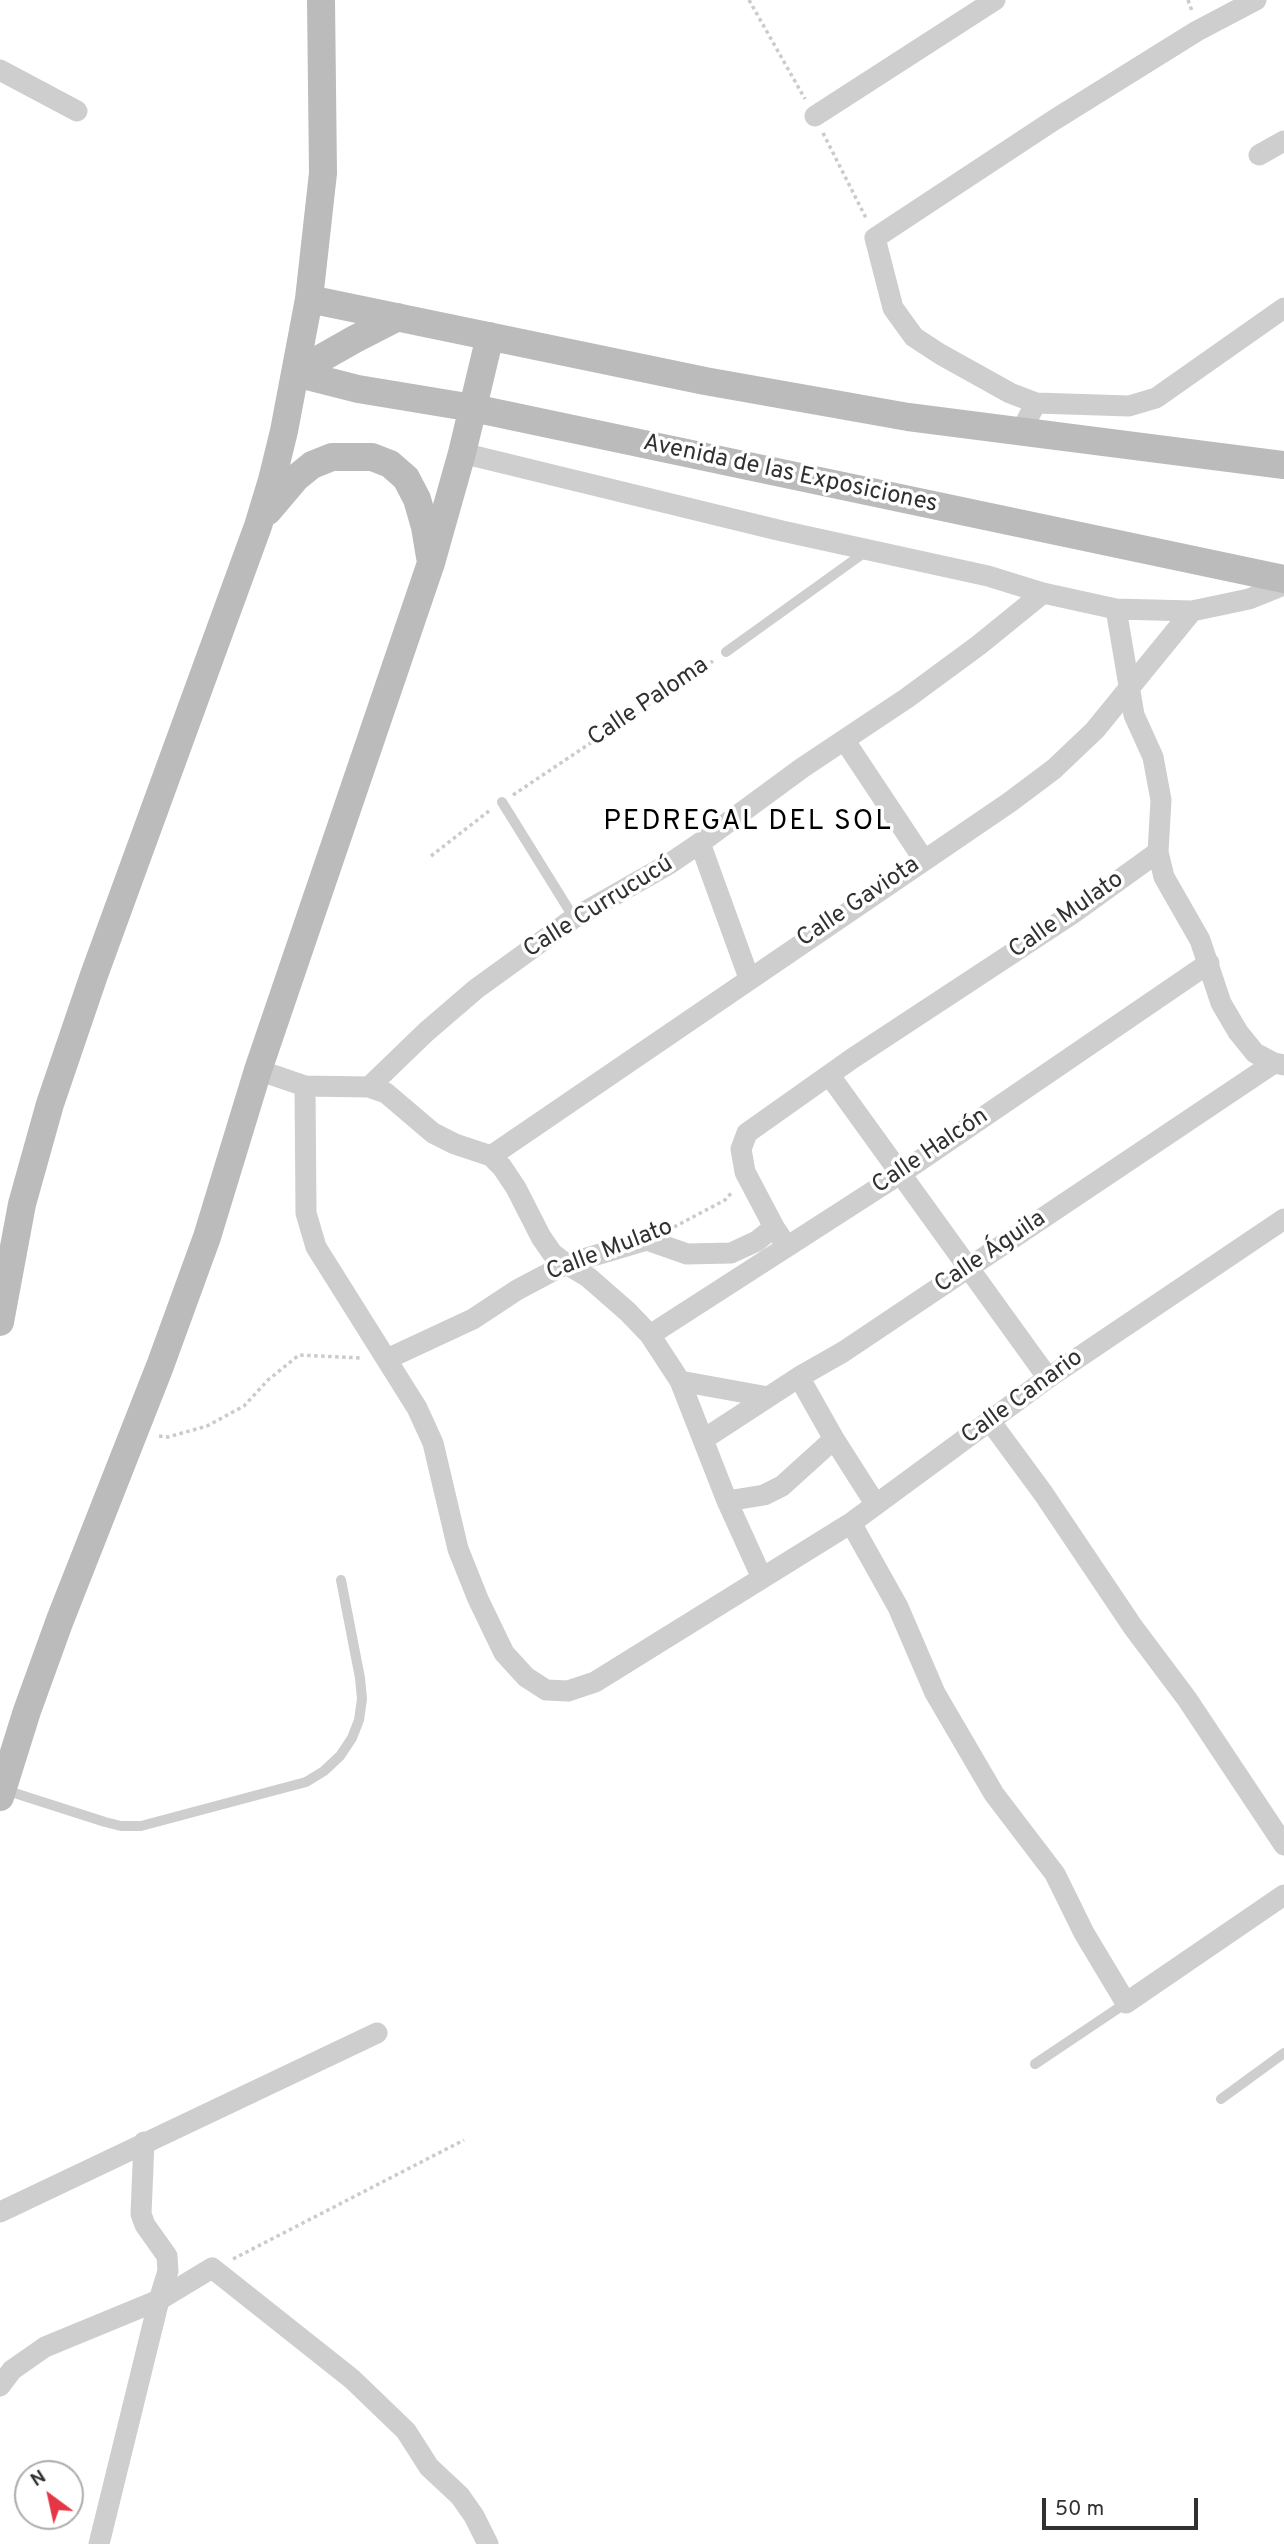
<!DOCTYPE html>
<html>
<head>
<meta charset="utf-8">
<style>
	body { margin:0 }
	#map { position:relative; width:1284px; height:2544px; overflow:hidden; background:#fff; font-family:Overpass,sans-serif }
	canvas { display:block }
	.north { position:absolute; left:14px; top:2460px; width:70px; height:70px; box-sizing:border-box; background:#fff; border:2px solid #adadad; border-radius:50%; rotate:327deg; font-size:19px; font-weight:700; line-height:28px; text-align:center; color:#313131 }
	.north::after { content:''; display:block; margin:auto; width:24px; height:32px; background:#e43743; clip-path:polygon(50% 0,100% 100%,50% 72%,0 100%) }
	.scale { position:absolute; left:1042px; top:2498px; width:156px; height:32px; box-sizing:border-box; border:4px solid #313131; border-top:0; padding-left:9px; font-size:21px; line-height:24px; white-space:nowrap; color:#313131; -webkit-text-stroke:5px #fff; paint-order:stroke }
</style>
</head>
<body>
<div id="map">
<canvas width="1284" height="2544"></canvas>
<div class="north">N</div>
<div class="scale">50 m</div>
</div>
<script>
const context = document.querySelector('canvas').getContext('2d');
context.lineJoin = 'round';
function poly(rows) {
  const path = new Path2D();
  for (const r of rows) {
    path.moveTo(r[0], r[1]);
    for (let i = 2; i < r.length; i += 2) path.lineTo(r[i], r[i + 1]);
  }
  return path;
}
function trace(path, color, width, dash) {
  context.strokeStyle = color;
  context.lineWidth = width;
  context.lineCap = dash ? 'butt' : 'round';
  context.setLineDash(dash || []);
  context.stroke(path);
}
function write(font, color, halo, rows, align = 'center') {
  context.font = font + ' Overpass,sans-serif';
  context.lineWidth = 7;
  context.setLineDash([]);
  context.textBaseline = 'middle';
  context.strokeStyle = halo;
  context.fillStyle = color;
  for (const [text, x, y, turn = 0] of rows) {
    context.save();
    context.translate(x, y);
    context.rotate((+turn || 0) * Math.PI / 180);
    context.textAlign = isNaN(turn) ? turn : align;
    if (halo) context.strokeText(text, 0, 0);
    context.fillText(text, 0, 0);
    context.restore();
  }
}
trace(poly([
	[749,0,805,99],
	[1188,0,1192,11],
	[823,133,867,220],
	[513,795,713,661],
	[431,856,489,811],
	[674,1227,725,1200,733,1191],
	[159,1436,168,1437,207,1426,244,1406,268,1380,299,1355,362,1358],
	[233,2259,464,2140]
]), '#cbcbcb', 3.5, [3.5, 3.5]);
trace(poly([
	[726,652,868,550],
	[502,802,574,918],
	[5,1790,105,1822,121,1826,141,1826,306,1782,324,1771,340,1756,352,1738,359,1720,362,1699,360,1678,341,1580],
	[1035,2064,1126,2003],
	[1221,2099,1284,2053]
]), '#cecece', 10);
trace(poly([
	[0,70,77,111],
	[815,116,995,0],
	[1259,155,1284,141],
	[1036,403,1010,393,940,354,914,337,893,308,875,238,1054,120,1197,31,1256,0],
	[1021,431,1036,403,1129,406,1156,398,1284,308],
	[462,453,782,531,988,576,1043,593,1116,609,1192,611,1249,599,1284,585],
	[1116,609,1134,715,1153,757,1161,800,1158,852,1164,877,1200,940,1221,1003,1238,1032,1255,1053,1274,1063,1284,1065],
	[845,741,924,860],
	[700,843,749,978],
	[258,1070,305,1086,369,1087,386,1093,433,1133,455,1144,491,1156,502,1167,516,1188,541,1237,552,1253,566,1264,588,1277,628,1312,650,1335,680,1381,727,1501,762,1578],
	[830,1076,1048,1378],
	[305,1086,306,1213,316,1247,417,1408,433,1443,458,1549,478,1599,504,1653,526,1677,546,1690,568,1691,595,1682,851,1523,1048,1378,1284,1219],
	[369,1087,426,1032,476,989,574,918,669,864,700,843,802,768,907,698,979,645,1043,593],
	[491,1156,1010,802,1054,769,1095,730,1192,611],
	[774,1227,745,1172,741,1149,747,1133,853,1058,1072,914,1158,852],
	[650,1335,900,1174,1209,963],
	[387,1359,473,1319,517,1290,566,1264,647,1240,687,1254,731,1253,757,1241,774,1227,782,1239],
	[799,1377,834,1439,876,1505],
	[680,1381,768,1397],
	[990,1421,1043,1493,1133,1627,1187,1699,1284,1845],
	[704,1439,799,1377,843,1352,1274,1063],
	[727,1501,764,1495,782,1486,834,1439],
	[851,1523,898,1607,935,1693,994,1794,1055,1874,1084,1933,1126,2003,1284,1895],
	[0,2212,377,2033],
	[0,2386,12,2370,45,2347,159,2300,212,2268,352,2379,406,2431,429,2467,460,2496,474,2516,488,2544],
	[99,2544,159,2300,168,2271,167,2256,145,2225,141,2214,144,2142]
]), '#cecece', 21);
trace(poly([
	[309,299,705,381,908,417,1284,465],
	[295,373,358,389,473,408,1284,579],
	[295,373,355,339,398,317],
	[268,511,296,478,312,465,332,457,372,457,390,464,406,478,417,499,425,527,430,557],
	[0,1322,22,1204,50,1104,94,975,258,526,272,480,284,431,309,299,323,173,321,0],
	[0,1797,27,1711,60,1620,160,1366,207,1237,258,1070,431,563,462,453,490,336]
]), '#bbb', 28);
write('24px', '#313131', '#fff', [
	["Avenida de las Exposiciones",790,475,12],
	["Calle Paloma",649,703,-34],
	["Calle Gaviota",859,903,-34],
	["Calle Currucucú",599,908,-32],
	["Calle Mulato",1067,916,-35],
	["Calle Halcón",931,1152,-34],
	["Calle Mulato",610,1251,-21],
	["Calle Águila",991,1253,-34],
	["Calle Canario",1023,1398,-36]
]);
context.letterSpacing = '2px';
write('28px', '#000', '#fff', [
	["PEDREGAL DEL SOL",748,823]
]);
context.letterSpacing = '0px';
</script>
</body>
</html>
